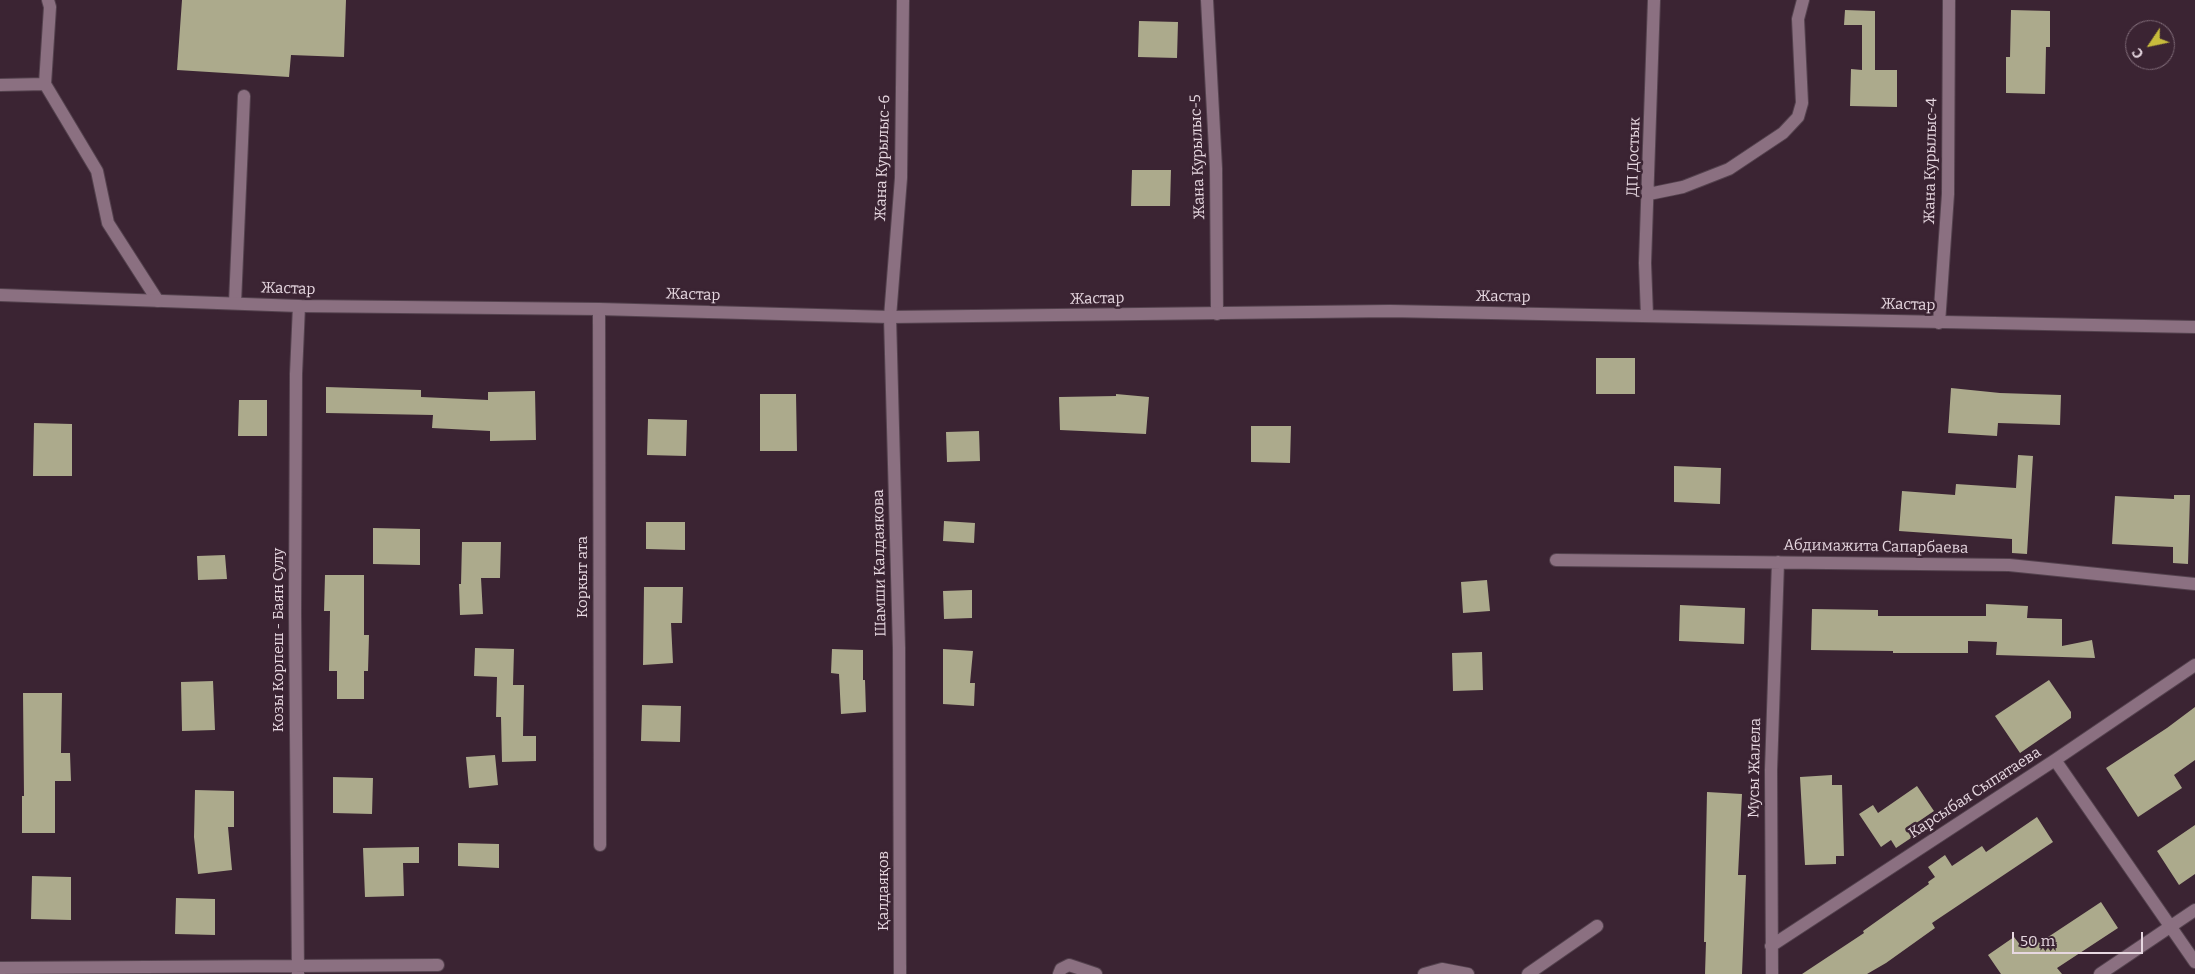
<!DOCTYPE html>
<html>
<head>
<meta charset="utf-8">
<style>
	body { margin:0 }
	#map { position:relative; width:2195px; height:974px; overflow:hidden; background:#3b2433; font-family:Bitter,serif }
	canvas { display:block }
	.north { position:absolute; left:2125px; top:20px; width:50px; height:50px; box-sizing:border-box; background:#3b2433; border:1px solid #806c79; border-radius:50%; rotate:236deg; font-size:14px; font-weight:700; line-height:20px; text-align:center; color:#e7d8e1 }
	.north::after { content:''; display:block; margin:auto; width:18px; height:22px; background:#c7bb3c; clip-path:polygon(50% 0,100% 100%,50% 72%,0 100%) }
	.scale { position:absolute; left:2012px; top:932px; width:131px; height:22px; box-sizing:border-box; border:2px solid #e7d8e1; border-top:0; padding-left:6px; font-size:15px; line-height:18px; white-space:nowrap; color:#e7d8e1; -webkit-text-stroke:4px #3b2433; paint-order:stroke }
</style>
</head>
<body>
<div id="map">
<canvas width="2195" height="974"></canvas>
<div class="north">С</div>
<div class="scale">50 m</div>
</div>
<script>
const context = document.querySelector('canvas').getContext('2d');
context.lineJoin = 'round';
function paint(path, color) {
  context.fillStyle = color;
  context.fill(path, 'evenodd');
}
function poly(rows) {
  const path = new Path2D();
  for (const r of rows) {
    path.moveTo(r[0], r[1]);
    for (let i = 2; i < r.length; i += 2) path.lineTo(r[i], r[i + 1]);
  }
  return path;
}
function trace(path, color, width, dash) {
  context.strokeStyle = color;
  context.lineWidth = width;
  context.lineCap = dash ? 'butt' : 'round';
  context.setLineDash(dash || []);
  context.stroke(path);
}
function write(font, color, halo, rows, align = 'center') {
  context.font = font + ' Bitter,serif';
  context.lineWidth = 5;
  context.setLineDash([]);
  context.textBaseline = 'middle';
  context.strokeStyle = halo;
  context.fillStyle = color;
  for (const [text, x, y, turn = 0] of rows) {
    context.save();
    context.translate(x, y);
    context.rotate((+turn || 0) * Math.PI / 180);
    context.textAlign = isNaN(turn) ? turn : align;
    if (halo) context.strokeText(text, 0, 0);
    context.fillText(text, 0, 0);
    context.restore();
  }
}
paint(poly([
	[182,0,346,0,344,57,291,55,289,77,177,70],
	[1845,10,1875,11,1875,70,1897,70,1897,107,1850,106,1851,69,1862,70,1862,25,1844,25],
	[2011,10,2050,11,2050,47,2046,47,2045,94,2006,93,2006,57,2010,57],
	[1139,21,1178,22,1177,58,1138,57],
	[1132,170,1171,170,1170,206,1131,206],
	[1596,358,1635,358,1635,394,1596,394],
	[326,387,421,390,421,397,488,400,488,392,535,391,536,440,490,441,490,431,432,428,433,415,326,413],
	[1951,388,2000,393,2061,395,2060,425,1998,423,1997,436,1948,433],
	[760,394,796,394,797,451,760,451],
	[1116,394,1149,397,1146,434,1060,430,1059,397,1116,396],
	[239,400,267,400,267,436,238,436],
	[648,419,687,420,686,456,647,455],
	[34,423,72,424,72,476,33,476],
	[1251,426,1291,426,1290,463,1251,462],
	[979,431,980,461,947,462,946,432],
	[2018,455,2033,456,2027,554,2012,553,2012,539,1899,531,1902,491,1955,495,1956,484,2016,488],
	[1674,466,1721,468,1720,504,1674,502],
	[2174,495,2190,495,2188,564,2173,563,2173,547,2112,544,2115,496,2174,499],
	[944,521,975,523,974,543,943,541],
	[646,522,685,522,685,550,646,549],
	[373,528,420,529,420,565,373,564],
	[462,542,501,542,500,578,481,578,483,614,460,615,459,584,461,584],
	[225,555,227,579,198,580,197,556],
	[325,575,364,575,364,635,369,635,368,671,364,671,364,699,337,699,337,671,329,671,330,611,324,611],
	[1487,580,1490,611,1463,613,1461,582],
	[644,587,683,587,682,623,671,623,673,663,643,665],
	[972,590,972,618,944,619,943,591],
	[1986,604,2028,606,2027,618,2062,619,2062,646,2092,640,2095,658,1996,655,1997,642,1968,641,1968,653,1893,653,1893,651,1811,650,1812,609,1878,610,1878,616,1986,616],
	[1680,605,1745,608,1744,644,1679,641],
	[475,648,514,649,513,685,524,685,523,736,536,736,536,761,502,762,501,717,496,717,497,677,474,676],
	[832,649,863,650,863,680,865,680,866,712,841,714,839,674,831,673],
	[943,649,973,651,970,683,975,683,974,706,943,704],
	[1482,652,1483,690,1453,691,1452,653],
	[2049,680,2071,712,2071,718,2020,753,1995,716],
	[213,681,215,730,182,731,181,682],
	[23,693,62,693,61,753,70,753,71,781,55,781,55,833,22,833,22,796,24,796],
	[642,705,681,706,680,742,641,741],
	[2195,707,2195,760,2174,775,2182,788,2138,817,2106,768,2167,728],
	[495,755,498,785,469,788,466,757],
	[1832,775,1832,785,1842,785,1844,856,1836,856,1836,864,1805,865,1800,777],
	[333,777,373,778,372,814,333,813],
	[1917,786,1934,811,1909,828,1914,836,1896,848,1891,840,1881,847,1859,814,1873,805,1878,813],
	[195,790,234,791,234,827,228,827,232,870,198,874,194,837],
	[1707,792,1742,794,1738,875,1746,875,1742,974,1705,974,1706,942,1704,942],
	[2037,817,2053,842,1932,923,1935,928,1886,963,1867,974,1802,974,1864,933,1863,931,1929,884,1928,882,1935,877,1928,867,1945,855,1952,866,1982,846,1986,852],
	[2195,825,2195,874,2179,885,2157,851],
	[458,843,499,844,499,868,458,866],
	[419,847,419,863,403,863,404,896,365,897,363,848],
	[32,876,71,877,71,920,31,919],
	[176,898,215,899,215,935,175,934],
	[2101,902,2118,928,2057,968,2062,974,2001,974,1988,955,2014,937,2021,946,2035,937,2039,943]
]), '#acaa8c');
const street = poly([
	[1207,0,1216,168,1217,314],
	[45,84,97,171,108,223,158,301],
	[45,84,50,7,48,0],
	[0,85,45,84],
	[1649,194,1683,187,1729,169,1783,133,1798,117,1802,103,1798,19,1803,0],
	[235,303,244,96],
	[599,309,600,845],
	[1647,316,1645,263,1654,0],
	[1939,323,1948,194,1949,0],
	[1556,560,2009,565,2195,584],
	[2055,760,2195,962],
	[1771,946,2055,760,2195,665],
	[0,968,438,965],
	[298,974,295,612,296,374,299,306],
	[900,974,899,648,890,317,901,178,903,0],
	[1059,974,1061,969,1069,965,1096,974],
	[1424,974,1442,969,1468,974],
	[1528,974,1597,926],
	[1772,974,1771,770,1778,562],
	[2100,974,2195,910]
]);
const secondary = poly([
	[0,295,299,306,599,309,890,317,1390,311,2195,327]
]);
trace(street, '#54424e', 14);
trace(secondary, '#54424e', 14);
trace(street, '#8b7081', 12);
trace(secondary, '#8b7081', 12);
write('15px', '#e7d8e1', '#3b2433', [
	["Жана Курылыс-5",1198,157,-92],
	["ДП Достык",1634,157,-88],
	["Жана Курылыс-6",883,158,-88],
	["Жана Курылыс-4",1931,161,-89],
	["Жастар",288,289,2],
	["Жастар",693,295,2],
	["Жастар",1503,297,1],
	["Жастар",1097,299,-1],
	["Жастар",1908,305,2],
	["Абдимажита Сапарбаева",1876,547,1],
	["Шамши Калдаякова",880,563,-91],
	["Коркыт ата",583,577,-90],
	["Козы Корпеш - Баян Сулу",279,640,-90],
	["Мусы Жалела",1755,768,-89],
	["Карсыбая Сыпатаева",1975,793,-33],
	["Қалдаяқов",884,891,-90]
]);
</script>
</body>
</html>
